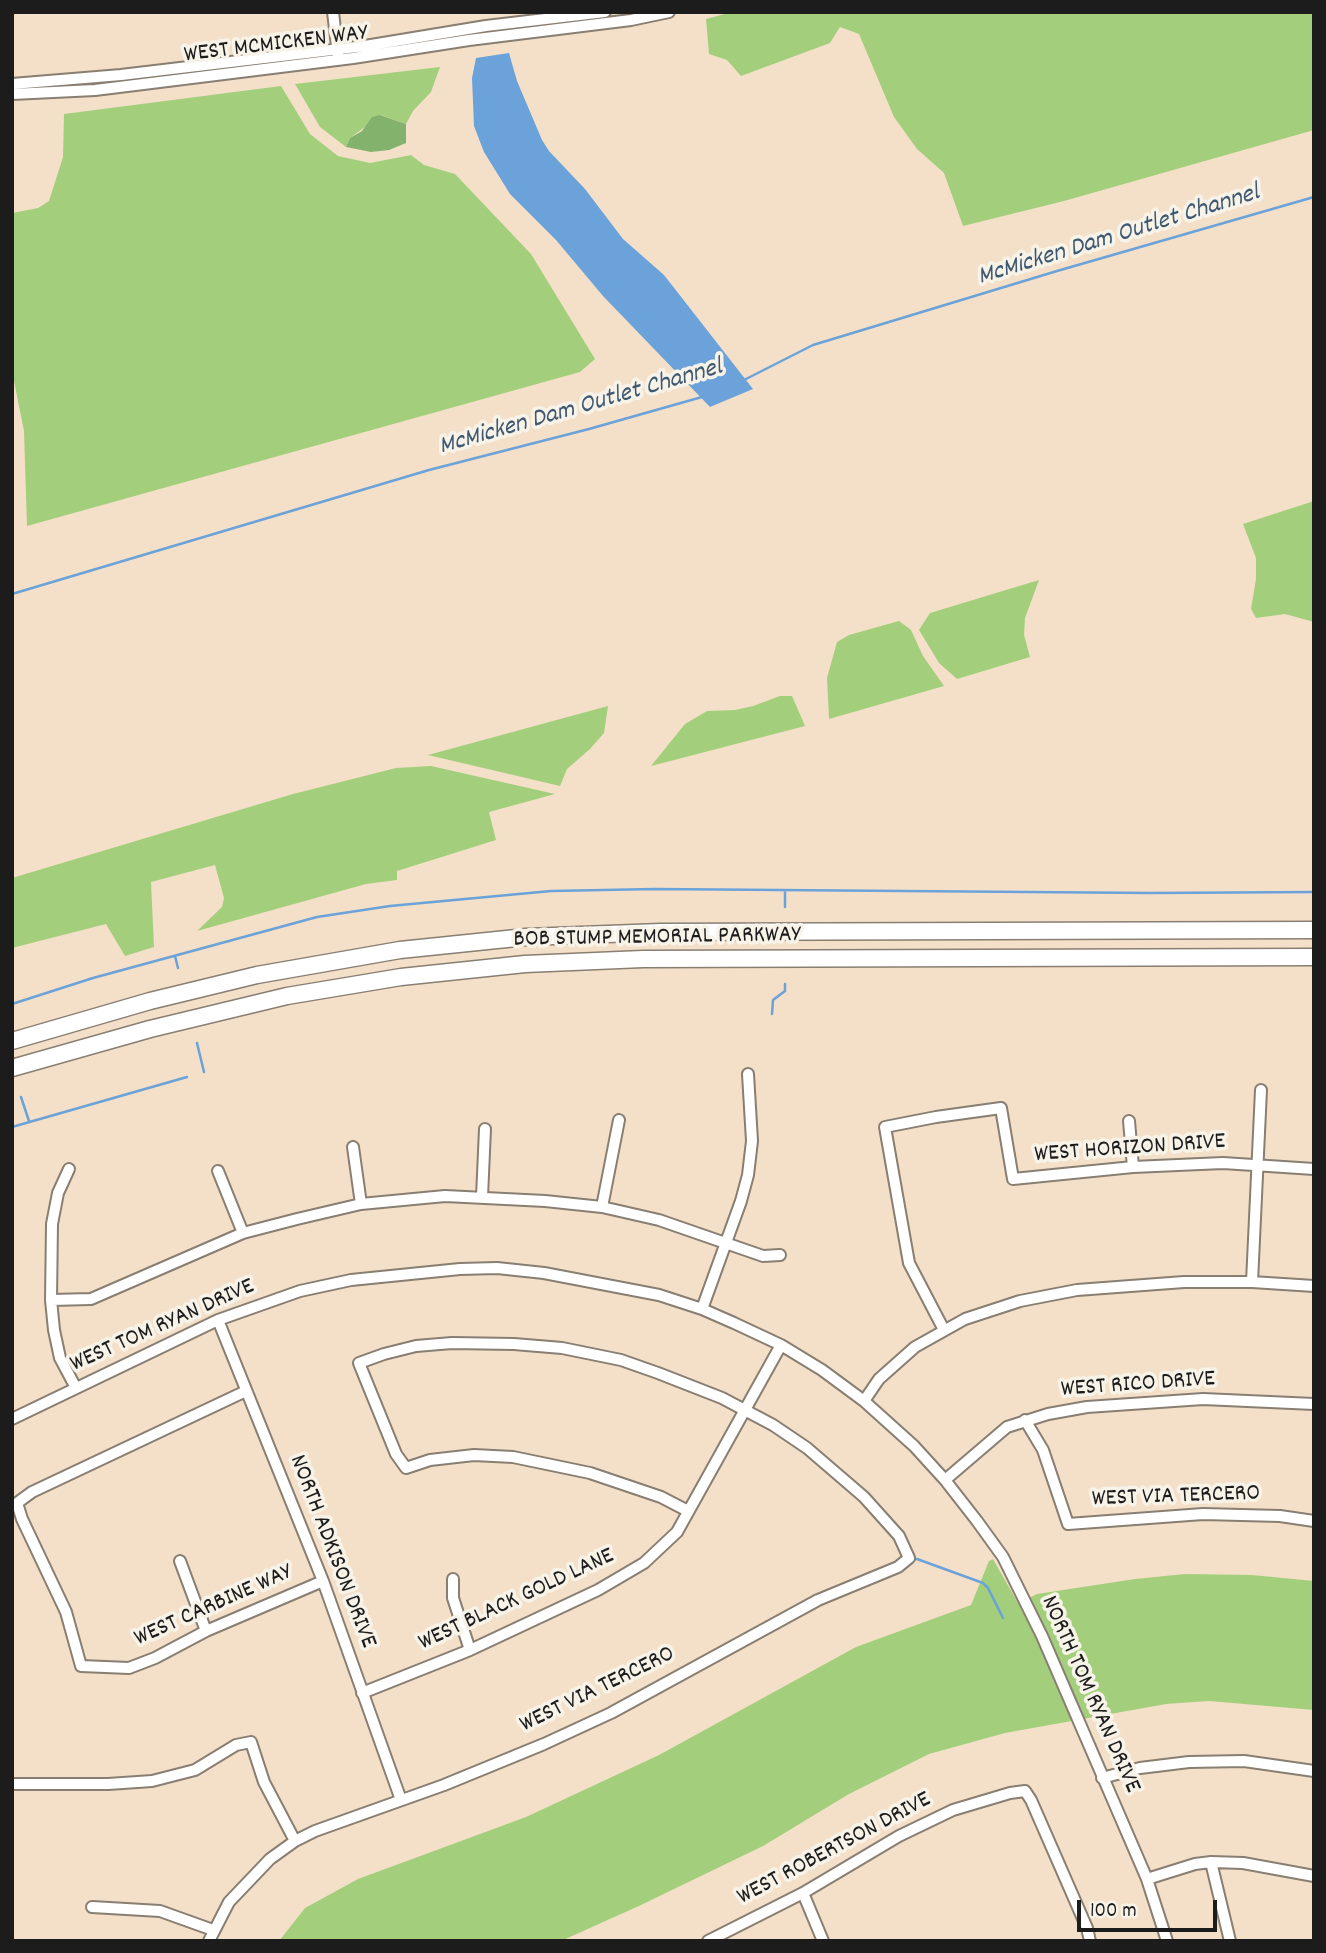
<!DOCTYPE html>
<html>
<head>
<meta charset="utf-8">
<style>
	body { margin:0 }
	#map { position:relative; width:1326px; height:1953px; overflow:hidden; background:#f4e0c8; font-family:Dekko,sans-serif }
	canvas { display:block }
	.frame { position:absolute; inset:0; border:14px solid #1c1c1c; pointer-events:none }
	.scale { position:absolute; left:1077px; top:1900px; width:140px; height:32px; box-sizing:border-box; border:4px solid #1c1c1c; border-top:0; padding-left:9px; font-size:21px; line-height:24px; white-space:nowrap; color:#1c1c1c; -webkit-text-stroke:5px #f7f3e8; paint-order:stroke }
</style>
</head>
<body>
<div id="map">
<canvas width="1326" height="1953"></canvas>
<div class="frame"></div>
<div class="scale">100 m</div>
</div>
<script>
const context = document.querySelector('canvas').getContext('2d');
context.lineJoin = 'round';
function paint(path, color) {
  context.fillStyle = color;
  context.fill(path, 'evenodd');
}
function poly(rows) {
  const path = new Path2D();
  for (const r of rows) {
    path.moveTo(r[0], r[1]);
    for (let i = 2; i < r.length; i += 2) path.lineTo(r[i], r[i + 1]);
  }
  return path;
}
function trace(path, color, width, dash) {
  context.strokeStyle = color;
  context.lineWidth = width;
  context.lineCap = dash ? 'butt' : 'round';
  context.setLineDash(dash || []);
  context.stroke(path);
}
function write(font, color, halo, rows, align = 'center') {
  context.font = font + ' Dekko,sans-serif';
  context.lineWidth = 7;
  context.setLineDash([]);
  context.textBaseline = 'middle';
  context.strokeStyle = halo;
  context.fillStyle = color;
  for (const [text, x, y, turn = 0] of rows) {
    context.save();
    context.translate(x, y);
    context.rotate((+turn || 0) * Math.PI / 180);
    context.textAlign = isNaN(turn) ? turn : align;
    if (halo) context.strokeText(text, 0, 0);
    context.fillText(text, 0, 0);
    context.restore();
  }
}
paint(poly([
	[732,12,1314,12,1314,130,1064,201,963,226,944,173,917,149,894,117,859,34,840,27,830,43,741,76,727,60,709,54,706,19],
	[440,67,431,92,413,111,406,124,381,115,350,138,346,147,320,127,295,84],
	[281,86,310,134,338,156,370,163,411,155,424,165,455,174,531,254,595,359,580,372,27,526,24,431,12,371,12,213,38,208,49,201,63,157,64,114],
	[1314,501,1314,622,1285,614,1256,618,1251,609,1256,579,1256,558,1243,524],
	[1039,580,1025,618,1024,635,1030,657,957,679,939,663,919,630,930,613],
	[899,621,911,630,923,656,944,686,829,719,827,678,837,642,849,635],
	[780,696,792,696,805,726,651,766,685,724,707,711,735,710,753,706],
	[608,706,604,733,590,749,567,769,560,786,428,755],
	[431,766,555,794,489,812,496,840,397,871,397,880,366,884,197,931,222,907,224,898,215,865,151,882,154,947,125,956,106,924,12,948,12,878,293,794,396,768],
	[993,1559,1018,1603,1037,1594,1135,1579,1185,1574,1252,1575,1314,1581,1314,1710,1209,1701,1166,1704,1005,1733,929,1754,849,1794,763,1846,641,1905,561,1941,279,1941,305,1908,358,1879,526,1817,659,1755,856,1647,971,1605,989,1561]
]), '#a3cf7c');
paint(poly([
	[380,115,406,124,406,143,389,150,371,152,346,147,350,138,362,131,372,117]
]), '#82b26c');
paint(poly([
	[509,53,517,81,542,140,549,151,585,189,623,239,664,275,753,389,710,407,603,296,556,240,510,194,484,152,474,126,472,78,476,58]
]), '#6aa2d9');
trace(poly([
	[744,380,813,345,1057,271,1314,197],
	[12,594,429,470,589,429,702,397],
	[785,891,785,907],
	[175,956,178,968],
	[12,1004,93,978,317,917,390,906,551,891,655,889,1151,893,1314,892],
	[772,1014,773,1000,785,991,785,984],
	[197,1043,204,1072],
	[21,1097,29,1121],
	[12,1127,187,1077],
	[917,1559,983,1583,988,1588,1003,1618]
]), '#6aa2d9', 2.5);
const minor = poly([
	[333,12,338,55],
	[12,84,121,75,365,46,486,26,605,12],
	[12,94,95,90,353,58,469,40,631,20,669,12],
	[1129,1121,1133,1167],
	[353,1147,361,1204],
	[69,1169,58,1193,52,1224,51,1300,54,1330,60,1358,76,1388],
	[218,1171,243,1233],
	[482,1197,485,1129],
	[602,1207,619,1120],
	[1252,1282,1261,1090],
	[51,1300,91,1299,243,1233,297,1219,361,1204,445,1196,545,1201,602,1207,659,1220,763,1256,780,1255],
	[702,1309,741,1201,748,1175,752,1141,748,1074],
	[218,1320,323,1581,401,1800],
	[944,1330,909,1263,885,1127,936,1117,1001,1108,1013,1179,1133,1167,1223,1163,1314,1169],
	[246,1391,32,1492,17,1503,22,1519,66,1612,81,1666,129,1668,155,1658,206,1631,323,1581],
	[864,1401,879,1379,915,1347,965,1319,1020,1301,1077,1290,1184,1282,1252,1282,1314,1286],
	[12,1419,218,1320,300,1291,351,1280,460,1269,497,1268,544,1273,659,1295,702,1309,734,1323,781,1345,822,1370,864,1401,914,1446,945,1480,977,1521,1003,1557,1042,1636,1147,1879,1167,1941],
	[1025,1420,1043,1450,1068,1524,1203,1514,1280,1516,1314,1521],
	[945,1480,1007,1427,1048,1414,1087,1407,1203,1399,1314,1404],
	[180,1561,206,1631],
	[453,1579,453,1598,470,1650],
	[362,1693,470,1650,598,1590,644,1563,677,1532,781,1345],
	[1102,1778,1140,1768,1189,1762,1244,1761,1314,1771],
	[12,1784,108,1784,152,1781,195,1770,236,1745,251,1742,264,1782,295,1841],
	[1211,1862,1230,1941],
	[1147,1879,1195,1864,1211,1862,1243,1863,1314,1876],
	[803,1893,823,1941],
	[92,1907,160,1911,213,1930],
	[209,1941,229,1902,270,1859,295,1841,315,1831,444,1785,544,1744,611,1713,818,1600,898,1567,909,1558,899,1536,864,1497,807,1448,773,1425,722,1398,658,1373,621,1360,562,1348,514,1344,452,1343,416,1346,384,1354,359,1363,396,1454,406,1468,430,1460,474,1455,513,1457,590,1473,661,1497,688,1511],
	[708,1941,803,1893,899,1836,953,1810,1010,1793,1025,1791,1031,1800,1087,1928,1090,1941]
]);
const highway = poly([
	[12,1041,150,1001,257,975,400,950,526,937,661,932,1314,930],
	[12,1068,150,1029,287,996,401,977,525,964,643,959,1314,957]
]);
trace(minor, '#887e72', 14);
trace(highway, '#887e72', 19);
trace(minor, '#fff', 10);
trace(highway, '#fff', 16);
write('24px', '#1c1c1c', '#f7f3e8', [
	["WEST MCMICKEN WAY",276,46,-7],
	["BOB STUMP MEMORIAL PARKWAY",657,939,-1],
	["WEST HORIZON DRIVE",1130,1150,-4],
	["WEST TOM RYAN DRIVE",163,1327,-24],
	["WEST RICO DRIVE",1138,1386,-4],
	["WEST VIA TERCERO",1176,1498,-2],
	["NORTH ADKISON DRIVE",331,1552,69],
	["WEST BLACK GOLD LANE",517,1601,-25],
	["WEST CARBINE WAY",214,1607,-24],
	["WEST VIA TERCERO",598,1691,-26],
	["NORTH TOM RYAN DRIVE",1089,1695,66],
	["WEST ROBERTSON DRIVE",835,1850,-28]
]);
write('italic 26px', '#3f5871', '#f7f3e8', [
	["McMicken Dam Outlet Channel",1119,237,-17],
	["McMicken Dam Outlet Channel",581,409,-16]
]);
</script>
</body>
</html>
